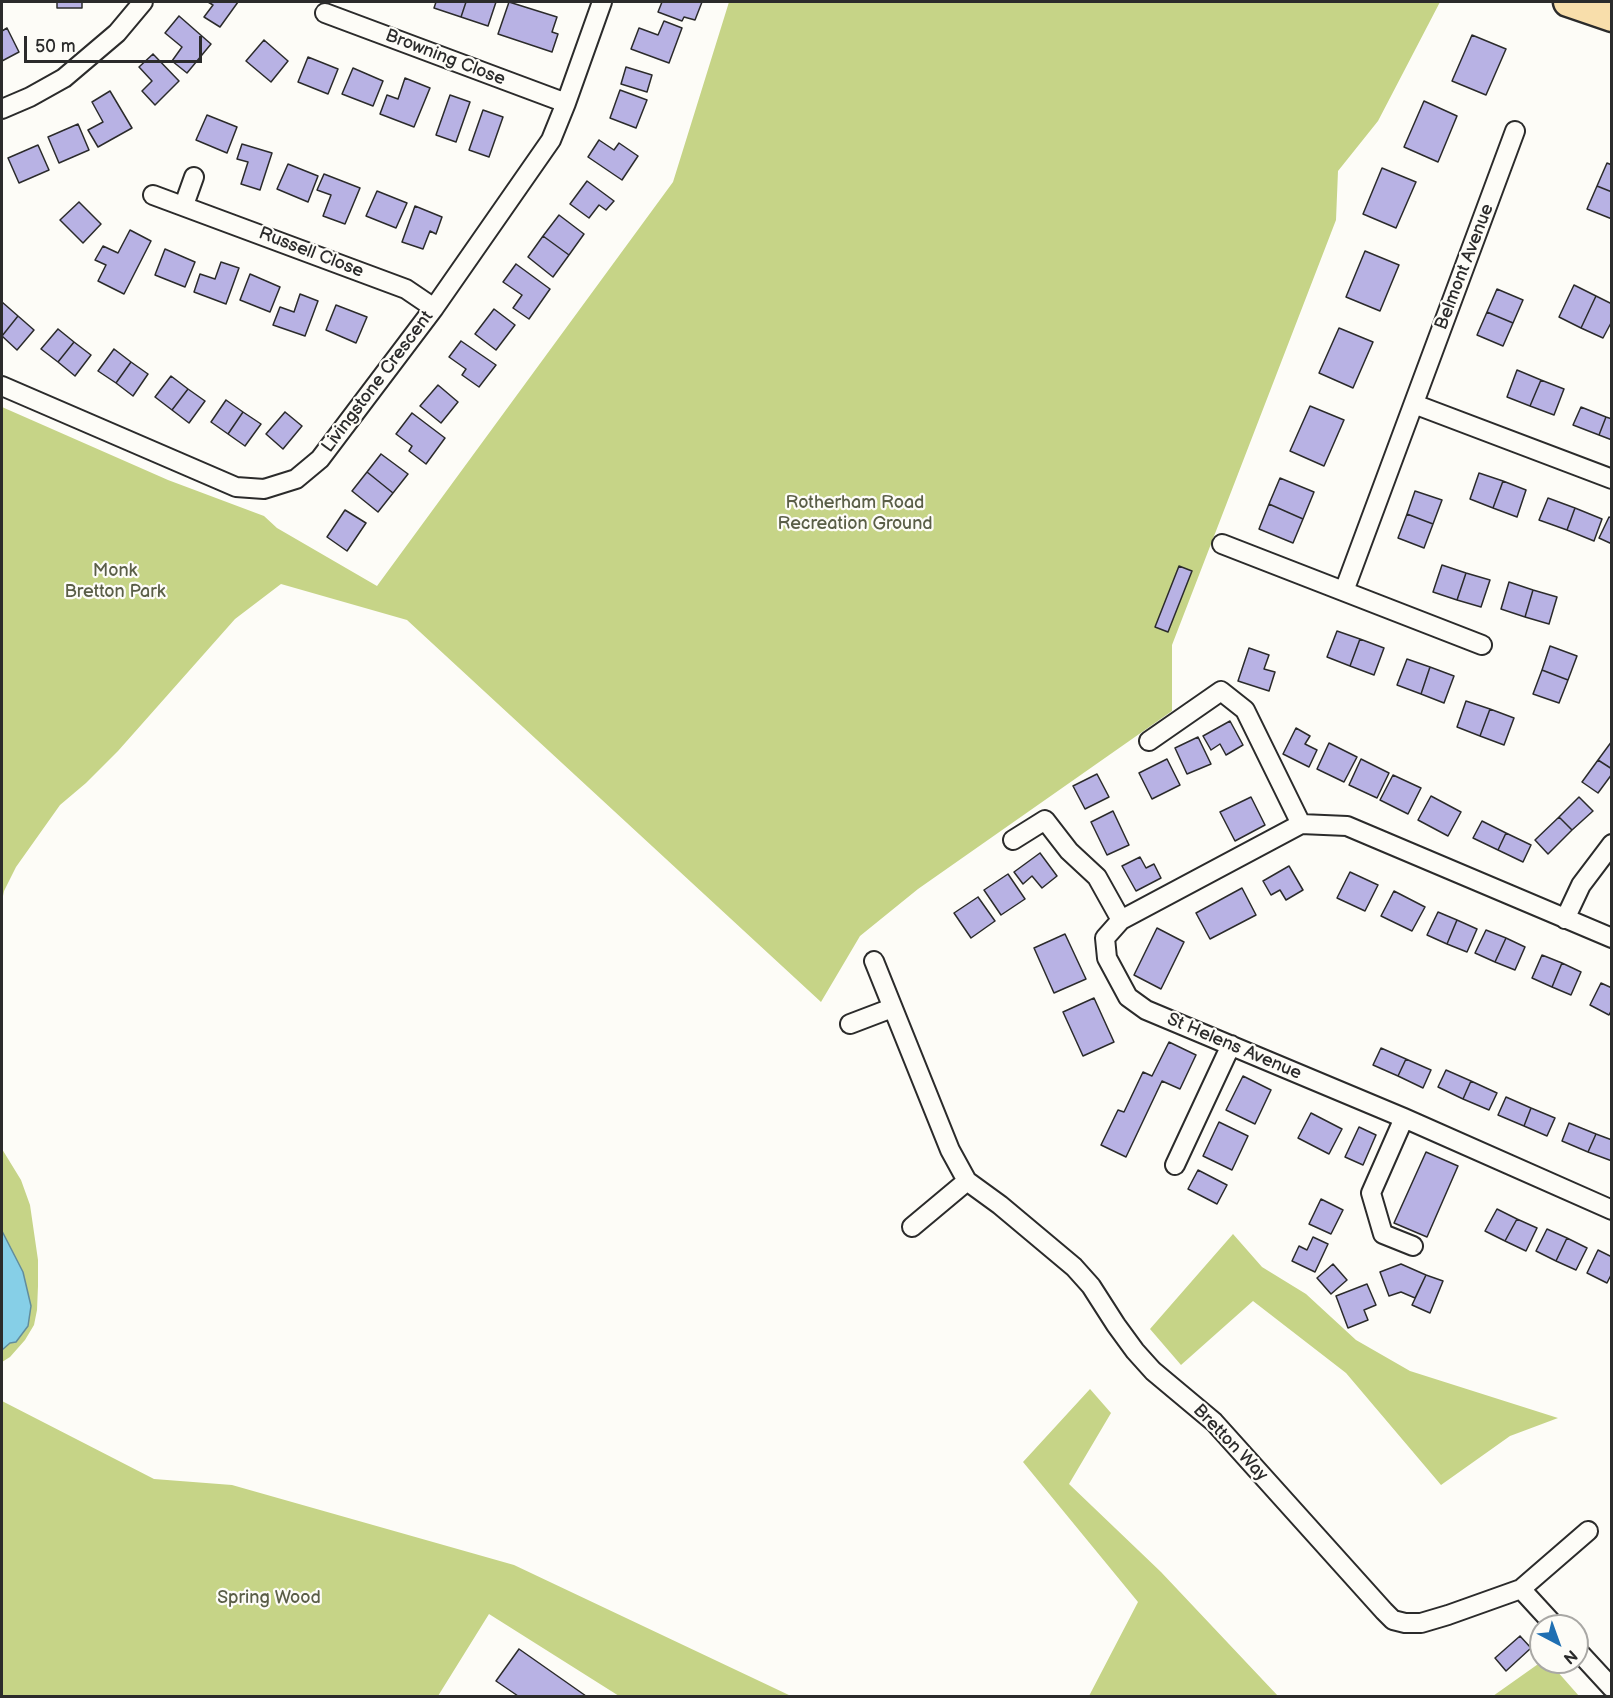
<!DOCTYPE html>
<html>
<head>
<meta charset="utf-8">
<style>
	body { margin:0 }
	#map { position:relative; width:1613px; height:1698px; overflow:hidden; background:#fdfcf7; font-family:"Balsamiq Sans",sans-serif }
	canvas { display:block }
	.frame { position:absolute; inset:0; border:3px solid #2b2b2b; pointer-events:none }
	.north { position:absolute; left:1529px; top:1614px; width:60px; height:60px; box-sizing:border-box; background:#fdfcf7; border:2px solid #a9a8a5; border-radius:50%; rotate:139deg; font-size:16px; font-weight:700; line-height:24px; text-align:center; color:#2b2b2b }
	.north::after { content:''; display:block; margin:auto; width:21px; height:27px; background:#1f6fb2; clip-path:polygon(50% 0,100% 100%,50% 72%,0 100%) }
	.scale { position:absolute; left:24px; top:36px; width:178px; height:27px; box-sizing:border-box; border:3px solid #2b2b2b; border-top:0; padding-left:8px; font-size:18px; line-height:21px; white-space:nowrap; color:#2b2b2b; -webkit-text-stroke:4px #fdfcf7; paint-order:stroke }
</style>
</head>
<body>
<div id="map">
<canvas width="1613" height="1698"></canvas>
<div class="frame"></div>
<div class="north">N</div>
<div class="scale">50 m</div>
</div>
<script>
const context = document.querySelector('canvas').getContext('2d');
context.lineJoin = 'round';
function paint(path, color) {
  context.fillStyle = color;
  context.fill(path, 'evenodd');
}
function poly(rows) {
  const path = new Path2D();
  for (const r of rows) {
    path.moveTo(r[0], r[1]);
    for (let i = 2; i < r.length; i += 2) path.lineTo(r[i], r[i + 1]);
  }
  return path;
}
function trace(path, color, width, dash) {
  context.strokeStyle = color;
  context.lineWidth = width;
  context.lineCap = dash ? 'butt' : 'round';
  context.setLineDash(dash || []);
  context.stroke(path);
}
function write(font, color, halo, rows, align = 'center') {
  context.font = font + ' "Balsamiq Sans",sans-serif';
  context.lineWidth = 4.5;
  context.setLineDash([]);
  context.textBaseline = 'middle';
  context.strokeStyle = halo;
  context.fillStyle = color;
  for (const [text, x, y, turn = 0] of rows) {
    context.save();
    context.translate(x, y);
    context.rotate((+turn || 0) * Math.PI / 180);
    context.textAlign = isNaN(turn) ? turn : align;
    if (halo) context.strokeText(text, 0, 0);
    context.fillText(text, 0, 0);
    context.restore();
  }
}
paint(poly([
	[729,2,1440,2,1378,121,1338,171,1336,220,1172,645,1172,711,918,889,860,936,821,1002,407,620,281,584,235,619,118,751,86,783,60,805,16,867,4,891,2,901,2,407,168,480,264,516,277,528,377,586,673,182],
	[2,1149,21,1180,30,1205,38,1260,38,1286,37,1310,34,1325,25,1340,10,1357,2,1362],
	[1233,1234,1262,1267,1306,1294,1356,1340,1410,1371,1558,1418,1510,1436,1441,1485,1346,1373,1253,1301,1181,1365,1150,1329],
	[1090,1389,1111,1413,1069,1484,1161,1572,1278,1696,1089,1696,1138,1602,1023,1462],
	[2,1401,154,1479,232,1485,514,1565,791,1696,619,1696,489,1614,438,1696,2,1696],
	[1541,1662,1549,1662,1579,1696,1493,1696]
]), '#c6d487');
const water = poly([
	[2,1231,23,1272,31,1306,28,1326,16,1342,10,1343,2,1350,2,1231]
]);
paint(water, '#86cfe7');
trace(water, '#628d9c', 1.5);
const building = poly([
	[57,2,82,2,82,8,57,8,57,2],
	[208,2,238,2,220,27,204,17,213,5,208,2],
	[436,2,466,2,461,17,434,8,436,2],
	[466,2,496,2,488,26,461,17,466,2],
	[509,2,557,17,552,32,558,34,552,52,498,34,509,2],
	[662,2,702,2,695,20,684,17,682,21,658,12,662,2],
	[179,16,211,44,187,73,172,61,182,47,165,33,179,16],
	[664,21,682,28,669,63,631,49,639,28,658,35,664,21],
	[7,28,19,52,2,61,2,31,7,28],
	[1472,35,1506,49,1486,95,1452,81,1472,35],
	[264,40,288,61,271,82,246,61,264,40],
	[153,54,179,81,155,105,142,91,152,81,139,67,153,54],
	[308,57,338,69,328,94,298,82,308,57],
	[626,67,652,75,647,92,621,84,626,67],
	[353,68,383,81,373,106,342,94,353,68],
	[405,78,430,88,414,127,380,114,387,95,398,99,405,78],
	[620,90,647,100,636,128,610,118,620,90],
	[110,91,132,128,98,147,88,130,103,122,92,102,110,91],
	[450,95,470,102,456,142,436,135,450,95],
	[1424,101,1457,116,1438,162,1404,147,1424,101],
	[483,110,503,117,489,157,469,150,483,110],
	[207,115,237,127,227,153,196,140,207,115],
	[78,124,89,150,59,163,48,137,78,124],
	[599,140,614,150,619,143,638,156,622,180,588,157,599,140],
	[242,144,272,153,260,190,241,184,248,162,237,159,242,144],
	[38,145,49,170,19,183,8,158,38,145],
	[1607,163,1612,165,1612,192,1597,186,1607,163],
	[288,164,318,176,308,202,277,189,288,164],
	[1382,168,1416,182,1396,228,1363,214,1382,168],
	[324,174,360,188,345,224,323,216,331,195,317,190,324,174],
	[587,181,614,201,606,210,599,205,589,218,570,204,587,181],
	[1597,186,1612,192,1612,219,1587,209,1597,186],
	[377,191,407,203,396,228,366,216,377,191],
	[79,202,101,224,83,243,60,220,79,202],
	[415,206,442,217,436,234,430,231,423,249,402,242,415,206],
	[559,215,584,234,569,255,543,236,559,215],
	[130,230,151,241,124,294,98,281,106,265,95,260,103,246,118,253,130,230],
	[543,236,569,255,553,277,528,257,543,236],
	[165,249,195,262,185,287,155,275,165,249],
	[1365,251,1399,265,1380,311,1346,297,1365,251],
	[221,262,239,268,226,304,194,292,200,274,215,279,221,262],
	[516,264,550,289,529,319,513,308,522,295,503,282,516,264],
	[250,274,280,287,270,312,240,300,250,274],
	[1574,285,1596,296,1581,328,1559,317,1574,285],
	[1497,289,1523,300,1513,323,1487,312,1497,289],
	[300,294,318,301,305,336,273,325,280,307,294,312,300,294],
	[1596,296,1612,304,1612,321,1603,338,1581,328,1596,296],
	[2,302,18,316,2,336,2,302],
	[336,305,367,317,356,343,326,330,336,305],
	[494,309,515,325,496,350,475,334,494,309],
	[1487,312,1513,323,1503,346,1477,335,1487,312],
	[18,316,34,330,17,350,2,336,18,316],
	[1339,328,1373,342,1353,388,1319,373,1339,328],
	[58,329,74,342,58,362,41,349,58,329],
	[461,341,496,365,479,387,462,375,466,369,449,357,461,341],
	[74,342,91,355,75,376,58,362,74,342],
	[114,349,131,362,116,383,98,371,114,349],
	[131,362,148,374,133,396,116,383,131,362],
	[1517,370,1541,380,1530,406,1507,397,1517,370],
	[171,376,188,389,172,410,155,397,171,376],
	[1541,380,1564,389,1554,415,1530,406,1541,380],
	[438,385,458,402,441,423,420,406,438,385],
	[188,389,205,401,189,423,172,410,188,389],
	[226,400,243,412,228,434,211,422,226,400],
	[1310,406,1344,420,1324,466,1290,451,1310,406],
	[1581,407,1606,417,1599,435,1573,425,1581,407],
	[243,412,261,424,245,446,228,434,243,412],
	[285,412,302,426,283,449,266,434,285,412],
	[412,413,445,438,426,464,409,451,412,446,396,434,412,413],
	[1606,417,1612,419,1612,440,1599,435,1606,417],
	[381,454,408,474,393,493,367,472,381,454],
	[367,472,393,493,378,512,352,491,367,472],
	[1479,473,1503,481,1493,508,1470,499,1479,473],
	[1280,478,1314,492,1303,519,1269,504,1280,478],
	[1503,481,1526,490,1517,517,1493,508,1503,481],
	[1415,491,1442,500,1433,524,1407,514,1415,491],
	[1548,498,1575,508,1567,530,1539,520,1548,498],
	[1269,504,1303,519,1293,543,1259,529,1269,504],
	[1575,508,1602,519,1594,541,1567,530,1575,508],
	[345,510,366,523,347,551,327,537,345,510],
	[1407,514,1433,524,1424,548,1398,538,1407,514],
	[1609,517,1612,518,1612,544,1599,538,1609,517],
	[1442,565,1466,573,1457,600,1433,592,1442,565],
	[1179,566,1192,571,1168,632,1155,627,1179,566],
	[1466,573,1490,580,1481,607,1457,600,1466,573],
	[1509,582,1533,590,1525,617,1501,609,1509,582],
	[1533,590,1557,597,1549,624,1525,617,1533,590],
	[1337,631,1360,639,1350,666,1327,657,1337,631],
	[1360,639,1384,648,1374,675,1350,666,1360,639],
	[1550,646,1577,656,1568,680,1542,670,1550,646],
	[1249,648,1269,655,1264,669,1275,672,1269,691,1238,681,1249,648],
	[1407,659,1430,667,1421,694,1397,685,1407,659],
	[1430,667,1454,676,1444,703,1421,694,1430,667],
	[1542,670,1568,680,1559,703,1533,694,1542,670],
	[1466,701,1490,709,1480,736,1457,727,1466,701],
	[1490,709,1514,718,1504,745,1480,736,1490,709],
	[1230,721,1243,745,1226,755,1220,744,1211,750,1203,736,1230,721],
	[1296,728,1310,736,1305,744,1317,750,1309,767,1283,754,1296,728],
	[1198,737,1211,764,1187,774,1175,748,1198,737],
	[1612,741,1612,769,1598,760,1612,741],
	[1329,743,1357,757,1344,782,1317,769,1329,743],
	[1167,759,1180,785,1152,799,1139,773,1167,759],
	[1361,759,1389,773,1377,798,1349,785,1361,759],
	[1598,760,1612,769,1612,774,1598,793,1582,782,1598,760],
	[1097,774,1109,797,1085,809,1073,786,1097,774],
	[1393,775,1421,788,1408,814,1380,800,1393,775],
	[1431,796,1461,812,1448,836,1418,820,1431,796],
	[1251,797,1265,825,1235,841,1220,812,1251,797],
	[1579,797,1593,811,1572,830,1559,817,1579,797],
	[1113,811,1129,845,1107,855,1091,822,1113,811],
	[1559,817,1572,830,1548,854,1535,840,1559,817],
	[1482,821,1506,833,1498,850,1473,838,1482,821],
	[1506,833,1531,845,1523,862,1498,850,1506,833],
	[1040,853,1057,876,1042,888,1032,876,1023,884,1014,872,1040,853],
	[1140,857,1146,868,1154,864,1161,878,1136,891,1122,866,1140,857],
	[1289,866,1303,890,1286,900,1280,890,1271,895,1263,881,1289,866],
	[1350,872,1378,885,1365,911,1337,898,1350,872],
	[1008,874,1025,899,1001,915,984,890,1008,874],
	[1242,888,1256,915,1210,939,1196,913,1242,888],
	[1394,891,1425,907,1412,931,1381,916,1394,891],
	[978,897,995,921,971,938,954,913,978,897],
	[1438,912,1457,920,1447,944,1427,935,1438,912],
	[1457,920,1477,929,1467,952,1447,944,1457,920],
	[1157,928,1184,942,1161,989,1134,975,1157,928],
	[1486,930,1506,938,1495,962,1475,953,1486,930],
	[1065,934,1086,979,1054,993,1034,948,1065,934],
	[1506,938,1525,947,1515,970,1495,962,1506,938],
	[1542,955,1562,963,1552,987,1532,978,1542,955],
	[1562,963,1581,972,1571,995,1552,987,1562,963],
	[1601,983,1612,988,1612,1009,1609,1015,1590,1005,1601,983],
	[1094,998,1114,1042,1083,1056,1063,1012,1094,998],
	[1169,1042,1196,1055,1180,1089,1162,1081,1126,1157,1101,1145,1118,1110,1124,1112,1143,1072,1152,1076,1169,1042],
	[1381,1048,1406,1059,1398,1076,1373,1065,1381,1048],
	[1406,1059,1431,1070,1423,1088,1398,1076,1406,1059],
	[1446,1070,1471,1081,1463,1099,1438,1087,1446,1070],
	[1243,1076,1271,1090,1255,1124,1226,1110,1243,1076],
	[1471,1081,1497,1093,1489,1110,1463,1099,1471,1081],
	[1506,1097,1531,1108,1524,1126,1498,1115,1506,1097],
	[1531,1108,1555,1118,1547,1136,1524,1126,1531,1108],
	[1311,1113,1342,1129,1329,1154,1298,1138,1311,1113],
	[1219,1122,1248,1136,1232,1170,1203,1156,1219,1122],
	[1569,1123,1596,1134,1588,1152,1562,1141,1569,1123],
	[1359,1127,1376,1135,1363,1165,1345,1157,1359,1127],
	[1596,1134,1612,1140,1612,1161,1588,1152,1596,1134],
	[1426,1152,1458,1166,1427,1237,1394,1223,1426,1152],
	[1198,1170,1227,1185,1217,1204,1188,1189,1198,1170],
	[1321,1199,1343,1210,1331,1234,1309,1224,1321,1199],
	[1497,1209,1517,1219,1505,1241,1485,1231,1497,1209],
	[1517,1219,1537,1228,1526,1251,1505,1241,1517,1219],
	[1547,1229,1567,1238,1556,1261,1536,1251,1547,1229],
	[1313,1237,1328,1244,1315,1272,1292,1261,1299,1246,1307,1250,1313,1237],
	[1567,1238,1587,1248,1576,1270,1556,1261,1567,1238],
	[1598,1250,1612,1257,1612,1273,1607,1283,1587,1273,1598,1250],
	[1333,1264,1347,1280,1331,1294,1317,1278,1333,1264],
	[1401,1264,1426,1275,1415,1298,1401,1292,1389,1296,1380,1272,1401,1264],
	[1426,1275,1443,1281,1430,1313,1412,1305,1426,1275],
	[1367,1284,1376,1305,1364,1310,1368,1320,1348,1328,1336,1296,1367,1284],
	[1520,1636,1531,1648,1506,1671,1495,1658,1520,1636],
	[519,1649,586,1696,518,1696,496,1681,519,1649]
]);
paint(building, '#b8b2e4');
trace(building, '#2b2b2b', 1.5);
const street = poly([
	[325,13,566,103],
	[2,109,30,97,64,78,117,33,143,2],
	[153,195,406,289,434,308],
	[184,205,194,177],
	[2,386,236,487,264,489,296,479,320,459,434,308,551,140,566,103,602,2],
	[1414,404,1612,479],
	[1222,544,1482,645],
	[1344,591,1515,131],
	[1149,741,1221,691,1245,710,1301,824],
	[1013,840,1045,820,1069,851,1097,877,1121,920],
	[1565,919,1581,885,1612,844],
	[1612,938,1347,826,1301,824,1121,920,1105,938,1107,958,1128,997,1146,1010,1404,1118,1612,1210],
	[874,961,950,1150,967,1181,1000,1205,1074,1267,1091,1286,1116,1325,1135,1351,1153,1371,1214,1422,1384,1611,1393,1620,1405,1623,1421,1623,1448,1615,1521,1589,1555,1626],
	[850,1024,892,1008],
	[1404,1118,1371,1193,1383,1234,1413,1246],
	[1175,1165,1231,1045],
	[912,1227,967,1181],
	[1521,1589,1588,1531],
	[1577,1650,1612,1688]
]);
const primary = poly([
	[1568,2,1612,17]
]);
trace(street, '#2b2b2b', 22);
trace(primary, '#2b2b2b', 33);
trace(street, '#fdfcf7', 18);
trace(primary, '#f8deab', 28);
write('18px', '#2b2b2b', '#fdfcf7', [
	["Browning Close",445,58,21],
	["Russell Close",311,253,21],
	["Belmont Avenue",1465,267,-69],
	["Livingstone Crescent",378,382,-53],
	["St Helens Avenue",1234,1047,23],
	["Bretton Way",1230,1443,46]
]);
write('18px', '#5a5e47', '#fdfcf7', [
	["Rotherham Road",855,503],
	["Recreation Ground",855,524],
	["Monk",115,571],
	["Bretton Park",115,592],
	["Spring Wood",269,1598]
]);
</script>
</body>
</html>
